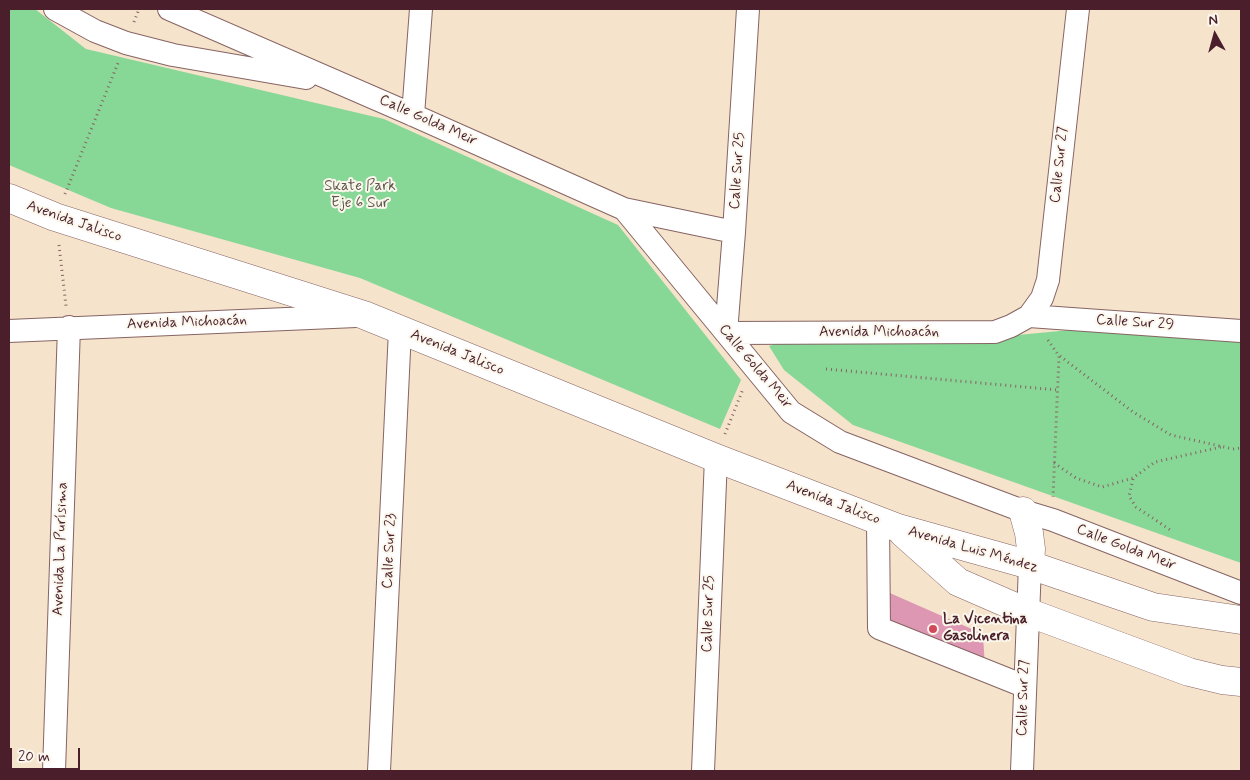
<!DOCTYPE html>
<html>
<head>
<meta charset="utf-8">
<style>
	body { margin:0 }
	#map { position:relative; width:1250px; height:780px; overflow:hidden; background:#f6e3cb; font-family:Mynerve,sans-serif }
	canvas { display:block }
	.frame { position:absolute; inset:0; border:10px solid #4a1f2b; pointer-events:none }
	.north { position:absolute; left:1190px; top:10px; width:50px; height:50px; -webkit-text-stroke:4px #fbf7ec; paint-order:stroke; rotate:353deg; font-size:14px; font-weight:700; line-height:20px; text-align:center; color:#4a1f2b }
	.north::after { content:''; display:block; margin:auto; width:18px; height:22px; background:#4a1f2b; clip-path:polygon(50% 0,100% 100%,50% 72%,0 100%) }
	.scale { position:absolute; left:10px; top:748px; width:70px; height:22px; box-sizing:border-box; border:2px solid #4a1f2b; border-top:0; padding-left:6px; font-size:15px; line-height:18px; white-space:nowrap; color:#4a1f2b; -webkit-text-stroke:4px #fbf7ec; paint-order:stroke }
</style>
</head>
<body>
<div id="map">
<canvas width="1250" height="780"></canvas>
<div class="frame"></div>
<div class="north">N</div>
<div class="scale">20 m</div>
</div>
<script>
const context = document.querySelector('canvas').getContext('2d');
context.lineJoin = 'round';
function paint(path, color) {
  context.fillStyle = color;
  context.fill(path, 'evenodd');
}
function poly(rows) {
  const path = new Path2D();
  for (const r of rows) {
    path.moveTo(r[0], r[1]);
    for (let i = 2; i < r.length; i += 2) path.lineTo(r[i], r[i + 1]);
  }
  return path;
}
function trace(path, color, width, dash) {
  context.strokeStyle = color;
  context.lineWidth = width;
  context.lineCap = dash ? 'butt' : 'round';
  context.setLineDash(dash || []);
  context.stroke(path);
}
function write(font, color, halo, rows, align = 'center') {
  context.font = font + ' Mynerve,sans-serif';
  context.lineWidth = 4;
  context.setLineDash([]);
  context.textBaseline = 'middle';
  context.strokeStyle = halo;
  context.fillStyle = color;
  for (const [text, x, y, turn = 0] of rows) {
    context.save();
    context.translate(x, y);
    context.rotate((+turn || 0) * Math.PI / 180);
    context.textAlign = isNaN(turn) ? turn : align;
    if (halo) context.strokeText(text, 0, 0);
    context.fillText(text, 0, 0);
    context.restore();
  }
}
paint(poly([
	[9,9,35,9,86,49,384,119,618,225,741,380,720,429,360,278,111,208,9,165],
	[1070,330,1241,339,1241,563,853,425,784,370,769,346,802,336,987,338]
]), '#87d797');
paint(poly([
	[883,590,983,634,985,668,883,624]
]), '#dd97b3');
const minor = poly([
	[55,9,95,31,126,43,173,55,306,78],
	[169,9,413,115,624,209,791,412,840,442,1023,511,1053,520,1241,593],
	[413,115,421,9],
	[624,209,734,232],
	[1029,316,1241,331],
	[9,331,356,316],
	[726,333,995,332,1011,326,1029,316,1042,298,1048,280,1078,9],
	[726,333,734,232,748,9],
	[878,521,879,628,1024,686],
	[54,771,69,327],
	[379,771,400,330],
	[703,771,716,458],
	[1022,771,1030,565]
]);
const major = poly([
	[9,198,55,217,364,315,716,458,898,528,1030,565,1153,607,1241,620],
	[1023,511,1029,533,1031,549,1030,565],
	[903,533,958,582,1027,612,1189,672,1222,680,1241,682]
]);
trace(minor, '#866463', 24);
trace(major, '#866463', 29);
trace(poly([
	[134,22,139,9],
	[65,194,118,63],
	[59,245,66,306],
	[1048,340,1059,356,1053,497],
	[1060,356,1133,412,1171,435,1233,449,1241,448],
	[826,369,1058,390],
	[725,434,743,389],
	[1054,463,1076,478,1102,487,1133,478,1155,462,1221,447],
	[1133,479,1129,496,1136,507,1172,531]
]), '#866463', 3, [1, 4]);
trace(minor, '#fff', 22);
trace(major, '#fff', 28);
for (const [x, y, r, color] of [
	[933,629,5,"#d1495b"]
]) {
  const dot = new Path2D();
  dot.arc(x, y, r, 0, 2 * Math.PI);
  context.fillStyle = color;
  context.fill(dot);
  trace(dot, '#fbf7ec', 2);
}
write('15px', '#4a1f2b', '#fbf7ec', [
	["Calle Golda Meir",428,121,24],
	["Calle Sur 27",1060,165,-84],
	["Calle Sur 25",738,171,-86],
	["Avenida Jalisco",74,222,19],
	["Avenida Michoacán",187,323,-2],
	["Calle Sur 29",1135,323,4],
	["Avenida Michoacán",879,333],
	["Avenida Jalisco",457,353,22],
	["Calle Golda Meir",755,367,50],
	["Avenida Jalisco",833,503,21],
	["Calle Golda Meir",1126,548,21],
	["Avenida La Purísima",61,549,-88],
	["Avenida Luis Méndez",973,550,16],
	["Calle Sur 23",390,551,-87],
	["Calle Sur 25",709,614,-88],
	["Calle Sur 27",1024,698,-88]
]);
write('15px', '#5c564b', '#fbf7ec', [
	["Skate Park",360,187],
	["Eje 6 Sur",360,204]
]);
write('bold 15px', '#4a1f2b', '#fbf7ec', [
	["La Vicentina",943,620],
	["Gasolinera",943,637]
], 'left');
</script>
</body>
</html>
